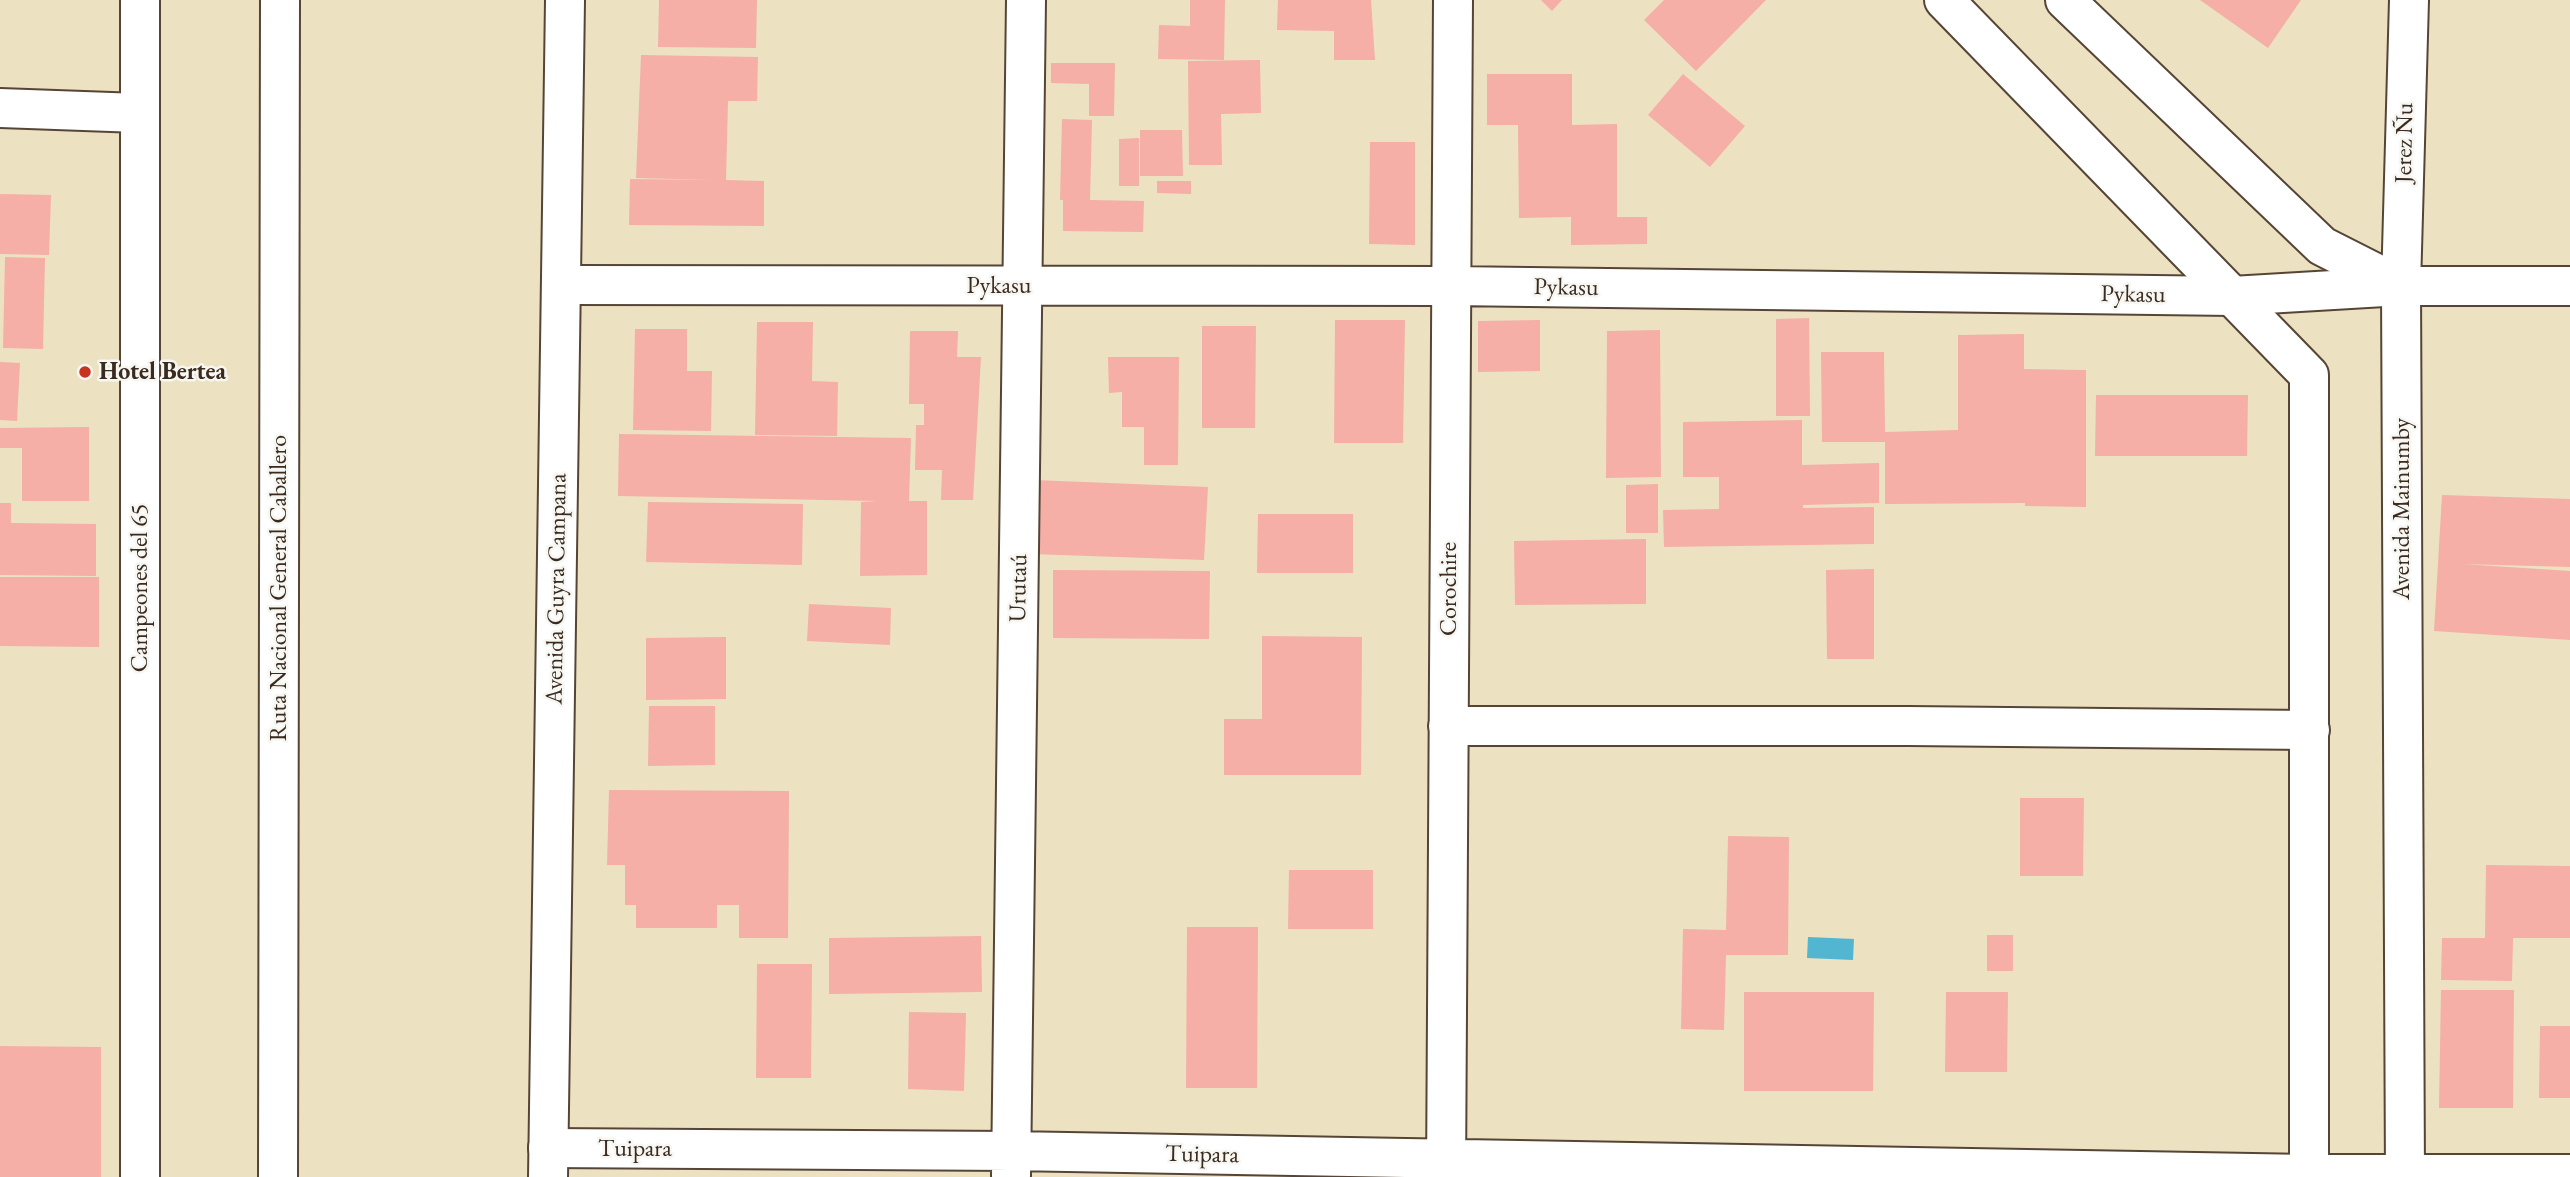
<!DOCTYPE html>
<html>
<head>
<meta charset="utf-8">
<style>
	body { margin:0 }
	canvas { display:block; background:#ece1c1 }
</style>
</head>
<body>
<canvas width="2570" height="1177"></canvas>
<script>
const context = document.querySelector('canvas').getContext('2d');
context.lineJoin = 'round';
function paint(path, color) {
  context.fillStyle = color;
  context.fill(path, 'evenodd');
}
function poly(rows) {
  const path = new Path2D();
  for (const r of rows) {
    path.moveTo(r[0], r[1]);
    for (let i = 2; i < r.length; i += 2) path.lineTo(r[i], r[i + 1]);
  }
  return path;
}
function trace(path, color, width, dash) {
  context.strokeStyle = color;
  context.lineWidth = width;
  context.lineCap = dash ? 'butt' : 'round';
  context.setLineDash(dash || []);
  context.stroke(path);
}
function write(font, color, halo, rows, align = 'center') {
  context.font = font + ' "EB Garamond",serif';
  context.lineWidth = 5;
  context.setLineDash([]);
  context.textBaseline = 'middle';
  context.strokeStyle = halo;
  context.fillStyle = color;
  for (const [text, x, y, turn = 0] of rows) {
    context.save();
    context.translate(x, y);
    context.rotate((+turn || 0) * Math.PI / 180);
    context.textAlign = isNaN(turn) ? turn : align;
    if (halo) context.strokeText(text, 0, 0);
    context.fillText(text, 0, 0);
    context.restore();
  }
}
paint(poly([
	[1808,937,1854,939,1853,960,1807,958]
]), '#52b6d1');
paint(poly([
	[659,0,757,0,756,48,658,47],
	[1190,0,1225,0,1224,60,1158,59,1159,25,1190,26],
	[1278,0,1371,0,1375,60,1334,60,1334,31,1277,30],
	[1541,0,1562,0,1552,11],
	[1664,0,1766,0,1696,71,1644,20],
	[2200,0,2301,0,2268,48],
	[641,55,758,57,757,101,707,101,728,101,726,180,764,181,764,226,629,225,630,179,715,180,636,178],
	[1260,60,1261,113,1221,114,1222,165,1189,165,1188,61],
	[1051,63,1115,63,1114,116,1089,116,1089,84,1051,83],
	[1487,74,1572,74,1572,125,1617,124,1617,217,1647,217,1647,244,1571,245,1571,217,1519,218,1518,125,1487,125],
	[1683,74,1745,126,1710,167,1648,115],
	[1062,119,1092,120,1090,200,1144,201,1143,232,1063,231,1063,200,1060,200],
	[1140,130,1182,130,1183,176,1140,176],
	[1139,138,1139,186,1119,186,1119,139],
	[1370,142,1415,142,1415,245,1369,244],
	[1157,181,1191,181,1191,194,1157,193],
	[0,194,51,195,49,255,0,254],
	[5,257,45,258,43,349,3,348],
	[1809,318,1810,416,1776,416,1776,319],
	[1335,320,1405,320,1403,443,1334,443],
	[1540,320,1540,371,1478,372,1478,321],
	[757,322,813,322,812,381,838,382,837,436,755,435],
	[1202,326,1256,326,1255,428,1202,428],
	[635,329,687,329,687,371,712,371,711,431,633,430],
	[1660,330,1661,477,1606,478,1607,331],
	[910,331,958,331,957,357,981,357,973,500,941,500,942,470,915,470,916,425,924,425,924,404,909,404],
	[2024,334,2024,369,2086,370,2086,507,2025,506,2025,503,1885,504,1885,442,1822,442,1821,352,1884,352,1885,432,1958,430,1958,335],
	[1108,357,1179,357,1178,465,1144,465,1144,427,1122,427,1122,392,1109,393],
	[0,362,20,363,17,421,0,420],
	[2096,395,2248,395,2247,456,2095,456],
	[1802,420,1802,465,1879,463,1879,503,1803,505,1803,508,1874,507,1874,544,1664,547,1663,510,1719,509,1719,477,1683,477,1683,422],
	[89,427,89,501,22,501,22,448,0,448,0,428],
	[619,434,911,438,909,501,927,501,927,575,860,576,861,502,878,501,618,496],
	[1034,480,1208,487,1204,560,1032,554],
	[1658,484,1658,533,1626,533,1626,485],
	[2442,495,2570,499,2570,567,2462,564,2570,571,2570,640,2434,631],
	[648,502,803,504,802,565,646,562],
	[0,503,11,503,11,523,96,524,96,576,0,575],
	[1258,514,1353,514,1353,573,1257,573],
	[1646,539,1646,604,1515,605,1514,541],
	[1874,569,1874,659,1827,659,1826,570],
	[1053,570,1210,571,1209,639,1053,638],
	[0,577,99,577,99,647,0,646],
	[809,604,891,608,890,645,807,641],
	[1262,636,1362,637,1361,775,1224,775,1224,719,1262,719],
	[726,637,726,699,646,700,646,638],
	[649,706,715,706,715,765,648,766],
	[609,790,789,791,788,938,739,938,739,905,717,905,717,928,636,928,636,905,625,905,625,865,607,865],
	[2020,798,2084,798,2083,876,2020,876],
	[1728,836,1789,837,1788,955,1726,955,1724,1030,1681,1029,1683,929,1726,930],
	[2486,865,2570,866,2570,938,2513,938,2512,981,2441,980,2442,938,2485,938],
	[1289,870,1373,870,1373,929,1288,929],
	[1187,927,1258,927,1257,1088,1186,1088],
	[1987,935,2013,935,2013,971,1987,971],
	[981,936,982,992,829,994,829,938],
	[757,964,812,964,811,1078,756,1078],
	[2441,990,2514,990,2513,1108,2439,1108],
	[1744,992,1874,992,1873,1091,1744,1091],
	[1946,992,2008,992,2007,1072,1945,1072],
	[909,1012,966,1013,964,1091,908,1089],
	[2540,1026,2570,1026,2570,1098,2539,1098],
	[0,1046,101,1047,101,1177,0,1177]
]), '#f5afa7');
const street = poly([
	[0,108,139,113],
	[561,285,1451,286,2232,296,2401,286,2570,286],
	[2401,286,2409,0],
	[1448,726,1908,726,2310,730],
	[548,1148,1011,1151,2309,1174,2570,1174],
	[1011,1175,1026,0],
	[1446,1177,1453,0]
]);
const secondary = poly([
	[1944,0,2309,375,2309,1177],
	[2065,0,2322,246,2401,286,2405,1177],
	[140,1177,140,0],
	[548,1177,565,0]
]);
const highway = poly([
	[278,1177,280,0]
]);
trace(street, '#564536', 42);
trace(secondary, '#564536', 42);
trace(highway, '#564536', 42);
trace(street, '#fff', 38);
trace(secondary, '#fff', 38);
trace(highway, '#fff', 38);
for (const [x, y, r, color] of [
	[85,372,7,"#c8321e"]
]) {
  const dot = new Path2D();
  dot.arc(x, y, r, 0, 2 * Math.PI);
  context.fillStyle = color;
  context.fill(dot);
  trace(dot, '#f6f6f2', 2.5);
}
write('24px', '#3b2a1e', '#f6f6f2', [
	["Jerez Ñu",2405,143,-89],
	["Pykasu",999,286],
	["Pykasu",1566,288,1],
	["Pykasu",2133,295,1],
	["Avenida Mainumby",2402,509,-90],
	["Campeones del 65",140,588,-90],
	["Ruta Nacional General Caballero",279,588,-90],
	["Urutaú",1019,588,-89],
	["Avenida Guyra Campana",557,589,-89],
	["Corochire",1449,589,-90],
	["Tuipara",635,1149],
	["Tuipara",1202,1155,1]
]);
write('bold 24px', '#3b2a1e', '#f6f6f2', [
	["Hotel Bertea",99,372]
], 'left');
</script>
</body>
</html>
